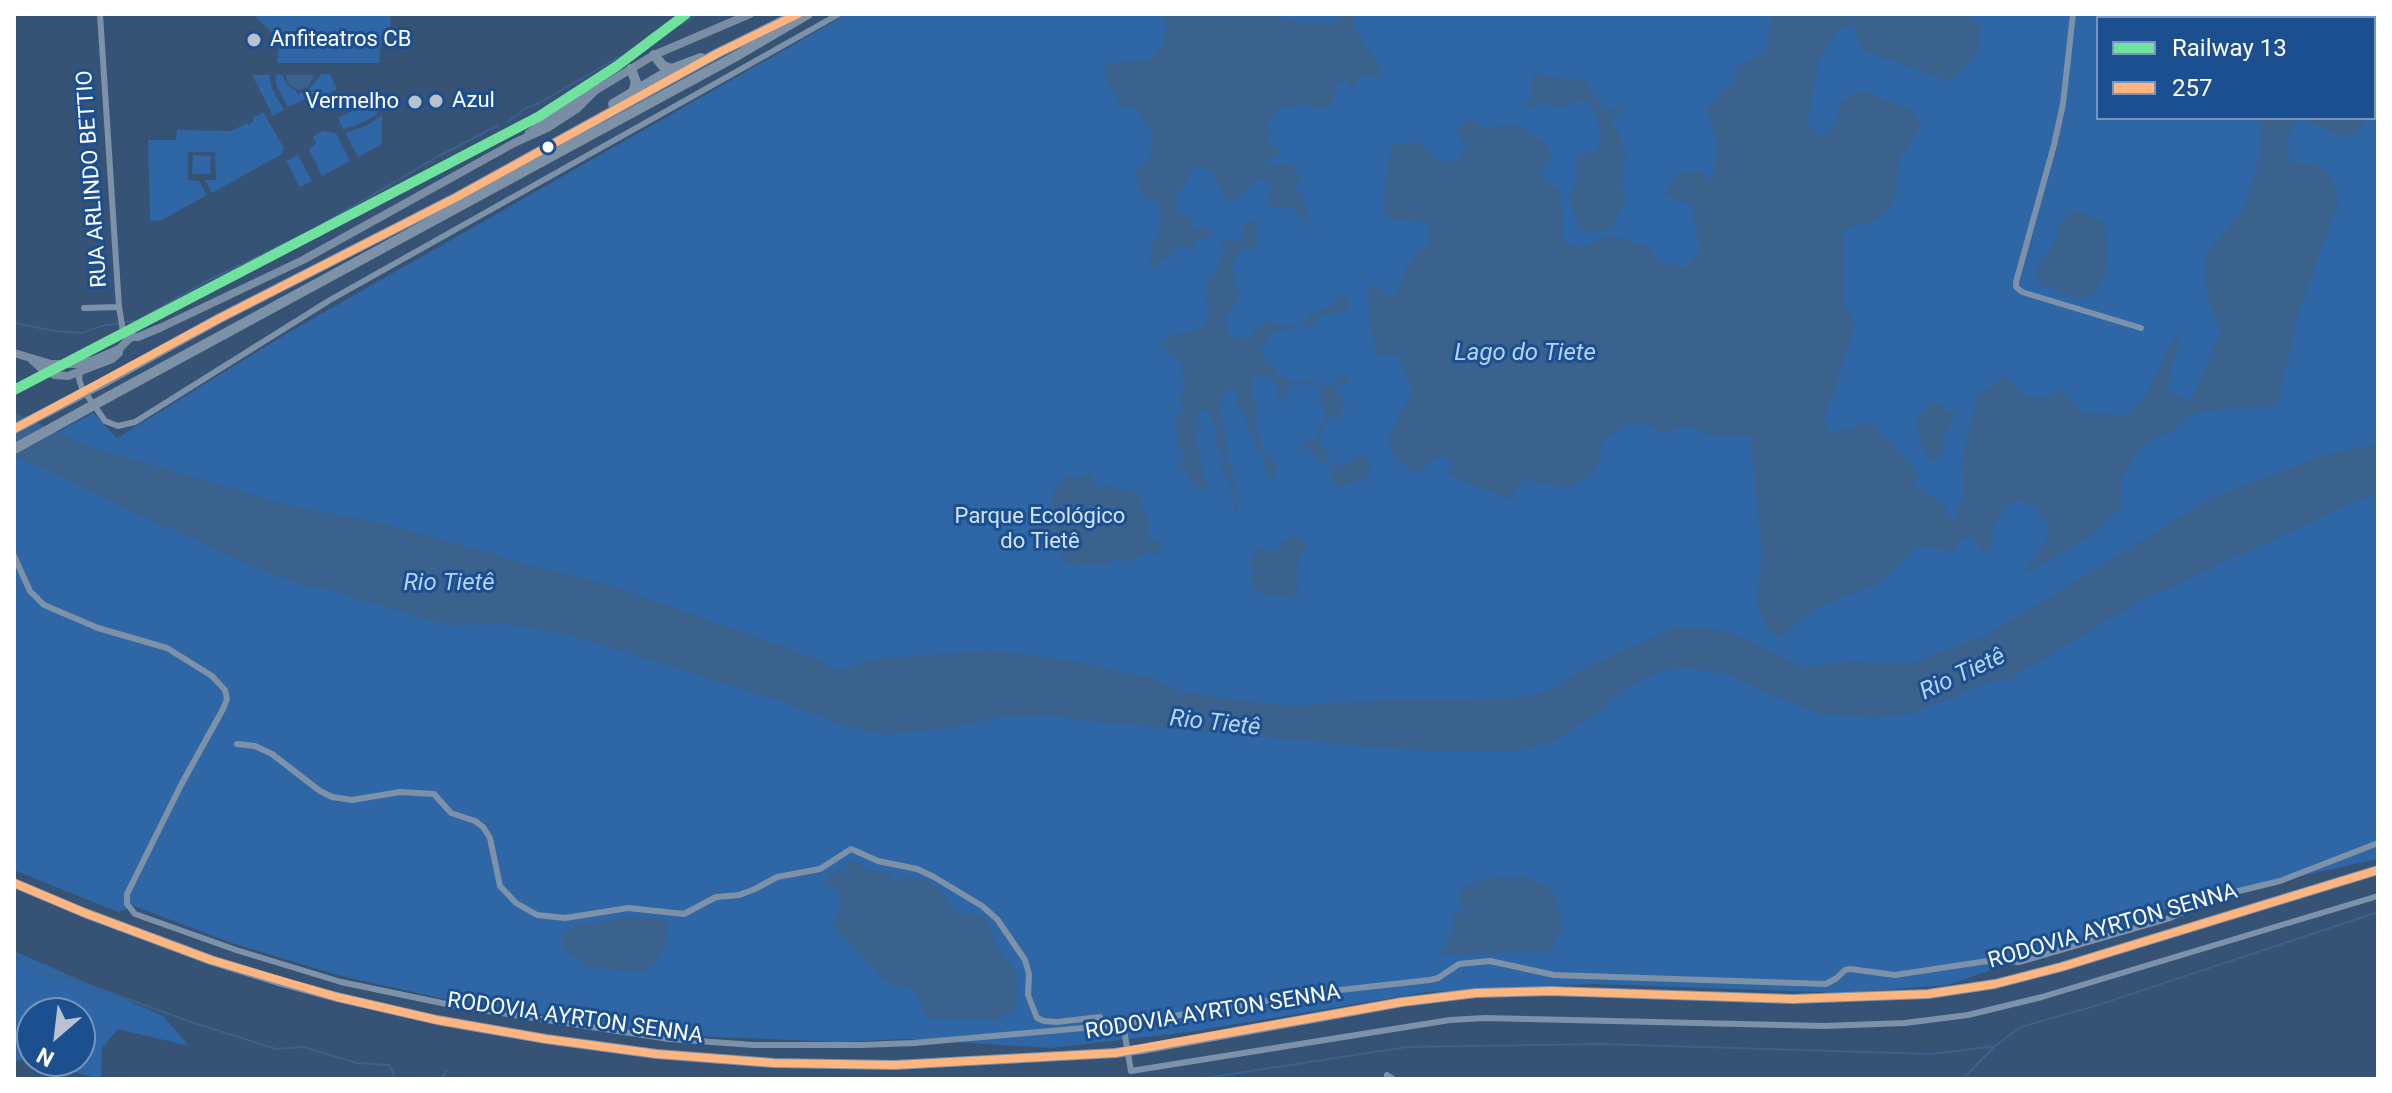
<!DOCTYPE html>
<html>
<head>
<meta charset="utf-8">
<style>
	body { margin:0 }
	#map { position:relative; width:2392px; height:1093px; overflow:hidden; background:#365274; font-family:Roboto,sans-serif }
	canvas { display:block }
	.frame { position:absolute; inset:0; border:16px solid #fff; pointer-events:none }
	.legend { position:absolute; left:2096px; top:16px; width:280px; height:104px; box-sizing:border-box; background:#1b4f8f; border:2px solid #7695bc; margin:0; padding:10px 14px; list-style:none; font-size:24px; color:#fff }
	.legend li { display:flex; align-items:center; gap:16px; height:40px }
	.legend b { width:40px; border:2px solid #7695bc }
	.north { position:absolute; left:16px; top:997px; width:80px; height:80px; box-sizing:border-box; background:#1b4f8f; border:2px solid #7695bc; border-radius:50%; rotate:208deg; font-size:22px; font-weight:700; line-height:32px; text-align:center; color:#fff }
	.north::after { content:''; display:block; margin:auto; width:28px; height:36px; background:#b9c2ce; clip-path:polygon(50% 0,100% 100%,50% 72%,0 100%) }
</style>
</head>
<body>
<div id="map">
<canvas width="2392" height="1093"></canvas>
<div class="frame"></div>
<ul class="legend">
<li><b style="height:10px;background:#6fe39d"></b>Railway 13</li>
<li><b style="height:10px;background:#ffb580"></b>257</li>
</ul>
<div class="north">N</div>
</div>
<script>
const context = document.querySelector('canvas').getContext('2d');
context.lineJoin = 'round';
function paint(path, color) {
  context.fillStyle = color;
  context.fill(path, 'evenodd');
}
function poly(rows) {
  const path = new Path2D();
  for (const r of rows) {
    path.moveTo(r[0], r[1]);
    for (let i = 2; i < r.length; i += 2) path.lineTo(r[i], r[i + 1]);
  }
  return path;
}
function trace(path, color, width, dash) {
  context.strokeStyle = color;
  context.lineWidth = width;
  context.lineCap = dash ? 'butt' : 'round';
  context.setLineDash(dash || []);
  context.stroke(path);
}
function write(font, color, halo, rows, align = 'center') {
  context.font = font + ' Roboto,sans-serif';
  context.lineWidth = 6;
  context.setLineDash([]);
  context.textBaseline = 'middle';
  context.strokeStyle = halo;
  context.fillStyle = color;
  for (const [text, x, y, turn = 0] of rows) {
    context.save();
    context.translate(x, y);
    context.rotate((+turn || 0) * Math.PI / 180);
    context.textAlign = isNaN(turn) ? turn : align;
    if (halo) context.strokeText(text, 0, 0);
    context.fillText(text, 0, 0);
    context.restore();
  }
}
paint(poly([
	[252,14,390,14,391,28,381,44,379,63,277,63,279,48,276,36],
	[847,14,2378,14,2378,859,2192,900,1948,985,1844,993,1594,984,1427,992,1189,1032,1051,1048,904,1039,839,1042,671,1035,440,998,341,976,232,943,134,906,118,912,14,870,14,456,93,413,117,438,286,334],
	[2098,18,2374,18,2374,118,2098,118],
	[279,74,283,76,287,85,296,91,297,94,310,88,321,74,330,74,337,89,312,102,309,97,288,107,277,87,275,76],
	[252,75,269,75,272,89,284,110,273,116],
	[375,100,380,109,373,117,354,126,343,129,338,118],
	[263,112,284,148,282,154,212,193,205,180,216,180,215,152,188,152,188,180,199,181,207,195,162,220,150,221,148,140,176,140,177,130,231,131,247,123,249,125,254,121,252,118],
	[382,115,382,144,358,157,345,133,366,126],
	[323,131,336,133,350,161,322,176,309,149,316,143,313,136],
	[193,155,211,156,210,174,192,174],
	[298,155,312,181,300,187,286,161],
	[14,951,163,1016,189,1046,118,1029,102,1048,101,1079,67,1070,55,1061,80,1061,80,1013,32,1013,32,1057,14,1063]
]), '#2f66a5');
paint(poly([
	[1164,14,1205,14,1216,18,1235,14,1268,14,1301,23,1334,24,1344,14,1353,16,1353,31,1362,38,1363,46,1372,53,1373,59,1376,61,1375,64,1379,68,1379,73,1383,75,1382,79,1369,75,1361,76,1353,87,1348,86,1348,81,1342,81,1336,86,1335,95,1331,106,1318,109,1304,104,1281,108,1267,122,1271,135,1268,137,1268,142,1275,147,1278,146,1280,149,1276,157,1268,159,1266,166,1289,163,1296,171,1302,185,1294,185,1295,192,1302,193,1307,217,1318,236,1292,208,1264,206,1269,199,1273,183,1259,180,1249,185,1242,196,1228,202,1212,172,1198,166,1191,170,1186,184,1176,194,1175,209,1184,217,1189,216,1194,219,1192,226,1195,228,1208,226,1209,238,1194,240,1196,247,1188,249,1184,245,1181,246,1177,252,1173,250,1168,258,1163,259,1154,272,1150,262,1152,244,1158,238,1161,210,1152,200,1145,199,1139,189,1135,171,1142,164,1148,162,1153,142,1151,131,1143,122,1141,110,1120,105,1103,70,1108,63,1150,60,1164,44,1167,25,1162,18],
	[1776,14,1966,14,1982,26,1977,54,1950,81,1861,50,1853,24,1839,31,1820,57,1807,121,1818,138,1836,124,1840,103,1859,90,1914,111,1921,126,1899,159,1893,202,1877,219,1844,230,1843,303,1855,325,1824,421,1831,433,1870,423,1919,473,1915,485,1945,506,1952,522,1963,499,1962,459,1977,395,2005,376,2025,396,2047,398,2060,390,2084,413,2128,415,2147,395,2175,335,2181,332,2166,391,2191,400,2221,332,2207,296,2205,254,2242,212,2258,164,2262,128,2255,118,2366,118,2357,133,2349,136,2338,136,2306,120,2301,120,2292,127,2288,136,2288,157,2291,162,2316,166,2330,174,2336,188,2338,204,2299,310,2277,404,2269,406,2209,410,2185,418,2176,428,2141,445,2122,478,2119,511,2107,519,2101,528,2086,539,2021,576,2047,538,2048,523,2036,509,2021,500,2005,506,1995,521,1988,557,1970,536,1956,542,1954,553,1929,546,1915,549,1881,583,1814,608,1781,637,1768,632,1756,600,1762,559,1751,436,1713,436,1687,425,1663,434,1643,423,1627,424,1602,442,1595,473,1568,488,1525,479,1510,499,1447,475,1453,463,1442,456,1415,473,1394,459,1389,438,1413,390,1398,356,1379,356,1370,329,1368,295,1373,282,1386,297,1397,294,1407,266,1428,244,1430,229,1424,222,1391,220,1384,214,1385,179,1393,145,1419,142,1438,160,1451,162,1461,156,1465,145,1457,134,1460,123,1473,121,1484,128,1515,124,1546,144,1551,158,1542,168,1544,180,1559,190,1564,222,1560,233,1565,244,1582,247,1610,235,1647,246,1661,262,1685,268,1700,251,1692,205,1665,195,1674,174,1701,171,1712,182,1718,145,1706,107,1734,81,1739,65,1767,52,1770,21],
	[2205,14,2375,14,2378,19,2378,97,2374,104,2374,18,2205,18],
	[1536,72,1545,76,1587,81,1592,97,1599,100,1604,109,1609,111,1623,105,1625,109,1612,120,1612,123,1622,138,1622,146,1629,155,1623,159,1622,169,1624,183,1620,188,1626,198,1623,201,1613,226,1605,231,1592,233,1580,228,1569,198,1575,182,1578,155,1597,152,1602,137,1594,110,1587,101,1575,101,1567,107,1536,104,1530,109,1526,106,1532,95,1530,84],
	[285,75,315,75,308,87,298,90,289,85],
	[2073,210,2101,221,2106,235,2107,261,2103,278,2094,293,2083,298,2060,294,2056,288,2048,286,2045,288,2037,281,2039,261,2046,257,2057,236,2058,226],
	[1254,220,1258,221,1254,233,1259,241,1256,245,1251,247,1250,252,1243,248,1238,251,1231,271,1235,278,1234,284,1240,292,1238,299,1225,319,1230,335,1235,338,1250,338,1253,333,1251,330,1253,328,1261,328,1264,321,1273,321,1275,326,1303,323,1311,313,1326,310,1333,303,1338,301,1341,295,1345,295,1349,307,1349,310,1320,316,1313,325,1307,327,1295,326,1281,331,1278,329,1270,335,1267,343,1265,341,1263,346,1260,347,1265,361,1275,368,1278,375,1288,378,1296,384,1307,378,1316,384,1311,386,1303,383,1296,385,1290,384,1283,404,1277,399,1279,394,1276,391,1278,387,1268,375,1261,378,1258,375,1251,379,1252,399,1255,402,1254,409,1258,412,1253,426,1260,434,1259,438,1262,440,1260,446,1275,464,1275,478,1272,478,1266,473,1263,453,1257,450,1254,443,1256,439,1248,432,1248,423,1236,401,1237,389,1229,388,1221,393,1223,405,1220,406,1220,416,1224,427,1222,431,1226,433,1224,434,1226,443,1229,445,1226,456,1229,463,1234,467,1231,479,1237,487,1237,495,1241,498,1236,512,1234,506,1230,505,1235,501,1235,498,1229,481,1222,472,1223,457,1215,442,1214,436,1218,432,1214,425,1211,425,1212,416,1208,411,1204,409,1195,416,1200,420,1197,423,1199,426,1197,430,1196,444,1199,451,1198,454,1203,472,1201,474,1209,484,1208,489,1198,491,1194,482,1189,481,1185,470,1180,468,1179,462,1183,461,1185,453,1180,450,1177,444,1177,430,1174,427,1177,420,1176,416,1184,407,1179,400,1185,384,1185,380,1181,377,1183,368,1173,354,1167,354,1166,347,1161,347,1162,343,1167,340,1171,335,1192,332,1201,328,1208,320,1209,309,1205,298,1209,287,1207,281,1217,271,1217,265,1223,254,1222,241,1238,241,1242,239,1244,226],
	[1346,373,1350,380,1342,385,1339,382,1336,385,1337,394,1343,397,1345,404,1341,410,1342,414,1339,418,1332,416,1320,435,1318,444,1327,450,1325,456,1330,466,1349,465,1352,457,1358,459,1365,455,1369,458,1368,462,1371,464,1366,480,1355,481,1353,486,1342,484,1340,488,1332,481,1332,471,1328,464,1313,456,1314,452,1311,450,1303,450,1300,445,1315,439,1325,418,1324,406,1319,403,1319,387,1334,384,1342,374],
	[1932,400,1934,403,1941,403,1944,411,1957,411,1943,441,1945,450,1936,461,1928,460,1915,426,1918,421,1916,417,1922,414],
	[14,413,97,449,292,506,386,524,538,567,610,585,806,655,839,671,874,659,991,650,1081,662,1153,679,1186,693,1288,706,1390,700,1525,698,1558,686,1586,667,1677,627,1728,631,1802,667,1846,662,1912,663,1989,634,2211,498,2325,455,2378,444,2378,495,2359,500,2140,601,2011,678,1986,683,1914,713,1878,718,1823,715,1782,699,1726,674,1689,668,1660,671,1626,688,1597,713,1551,742,1517,751,1469,752,1409,750,1101,722,1051,716,1002,717,954,727,885,735,838,724,777,700,564,633,504,624,447,625,333,591,300,584,246,563,135,513,45,469,14,457],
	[1086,474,1092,475,1092,481,1098,488,1107,485,1118,489,1129,489,1142,498,1141,504,1150,523,1149,538,1161,544,1160,554,1146,553,1130,562,1115,559,1105,566,1097,563,1078,566,1069,564,1061,558,1054,542,1048,542,1041,537,1040,519,1052,502,1053,494,1060,481,1069,475,1075,479],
	[1295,536,1304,542,1307,548,1301,552,1301,557,1296,570,1298,573,1297,576,1299,593,1292,599,1286,595,1266,595,1251,587,1251,577,1254,570,1250,566,1250,560,1255,554,1256,548,1263,547,1267,553,1274,553,1278,550,1282,541],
	[850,860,853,860,864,869,888,873,895,881,907,877,927,881,940,889,952,908,959,914,980,915,986,919,998,949,1015,968,1018,990,1013,1010,993,1021,979,1018,937,1020,926,1017,915,989,885,981,833,925,843,902,835,891,825,885,830,873,845,870],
	[1524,876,1546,886,1555,893,1562,931,1549,952,1439,954,1455,928,1452,915,1466,912,1460,905,1461,887,1485,879],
	[639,917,655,917,667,922,667,933,661,955,644,971,590,968,564,950,562,934,577,925]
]), '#3b618d');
trace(poly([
	[508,122,524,109,539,103,642,44,652,33,686,22,697,14],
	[124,322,136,321,207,281,309,232,437,157,497,126],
	[14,323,55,331,83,333,101,326,119,323],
	[14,956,40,973,70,978,188,1021,276,1049,303,1047,357,1063,389,1065,394,1074,393,1079],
	[441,1079,447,1071],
	[1199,1079,1407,1047,1602,1044,1933,1054,1995,1046],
	[1963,1079,1995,1046,2021,1027,2095,1006,2378,912]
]), '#3b618d', 2);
trace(poly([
	[100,14,119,307,123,331,131,337],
	[2073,14,2063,104,2054,145,2016,282,2016,287,2022,292,2141,328],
	[84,308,119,307],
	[80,372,79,379,82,388,105,421,118,426,135,422,330,300,839,14],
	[14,556,30,591,44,605,98,628,167,648,212,676,225,690,227,699,223,709,181,785,127,894,127,904,135,914,236,950,341,982,456,1006,669,1039,754,1045,861,1045,914,1043,1118,1025,1322,992,1430,980,1438,978,1459,964,1490,961,1554,975,1826,984,1837,978,1845,970,1850,969,1895,975,1994,960,2019,962,2170,918,2222,895,2280,881,2378,843],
	[237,744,255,746,272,754,320,791,332,797,352,800,400,792,434,794,451,813,475,821,483,827,490,838,500,886,516,903,537,915,565,918,628,908,684,914,716,897,739,895,755,889,777,877,820,869,851,849,878,861,917,869,934,877,982,906,997,919,1025,960,1029,974,1028,995,1037,1018,1044,1021,1057,1022,1100,1017,1105,1025],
	[1123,1024,1131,1071,1450,1020,1485,1018,1824,1026,1905,1023,1968,1015,2042,997,2378,896],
	[1387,1075,1393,1079]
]), '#7d92a8', 6);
trace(poly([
	[529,133,558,113,654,55,750,14],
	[14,353,51,364,78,364,94,360,119,349,131,337,138,337,162,327,303,260,514,143,549,127,577,109,598,88],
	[32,360,42,369,55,375,68,376,112,359,119,353,119,349]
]), '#798da4', 8);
trace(poly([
	[654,55,663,66,672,69],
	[631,69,636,82,633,92],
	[613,104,672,69,701,58],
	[104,382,220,318,457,197,718,53,787,19],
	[110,396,738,55,808,14],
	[14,883,85,913,211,960,282,982,337,997,437,1020,546,1039,657,1054,774,1063,895,1065,1115,1053],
	[1142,1049,1402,1002,1476,993,1551,991,1793,999,1928,994,1995,984,2061,967,2378,870]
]), '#7e92a7', 10);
trace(poly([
	[14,429,104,382],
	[14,449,110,396],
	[1115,1053,1142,1049]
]), '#7e92a7', 10);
trace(poly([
	[14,429,220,318,457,197,718,53,798,14],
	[14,883,85,913,211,960,337,997,437,1020,546,1039,657,1054,774,1063,895,1065,1115,1053,1402,1002,1476,993,1551,991,1793,999,1928,994,1995,984,2061,967,2378,870]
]), '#ffb580', 8);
trace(poly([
	[14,390,538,117,617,66,686,14]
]), '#6fe39d', 10);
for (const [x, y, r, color] of [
	[254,40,8,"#b9c2ce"],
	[436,101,8,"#b9c2ce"],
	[415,102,8,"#b9c2ce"],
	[548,147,7,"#fff"]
]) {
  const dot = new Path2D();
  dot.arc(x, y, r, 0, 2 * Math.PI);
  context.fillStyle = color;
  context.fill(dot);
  trace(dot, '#1b4f8f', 3);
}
write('22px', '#fff', '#1b4f8f', [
	["Anfiteatros CB",270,40],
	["Azul",452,101],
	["Vermelho",399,102,"right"]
], 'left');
write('22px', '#fff', '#1b4f8f', [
	["RUA ARLINDO BETTIO",93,179,-94],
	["RODOVIA AYRTON SENNA",2113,927,-16],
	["RODOVIA AYRTON SENNA",1213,1013,-9],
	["RODOVIA AYRTON SENNA",575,1019,8]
]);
write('22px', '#cfe3fa', '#1b4f8f', [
	["Parque Ecológico",1040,517],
	["do Tietê",1040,542]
]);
write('italic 24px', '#b5d3f5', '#1b4f8f', [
	["Lago do Tiete",1525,354],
	["Rio Tietê",449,584],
	["Rio Tietê",1963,675,-25],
	["Rio Tietê",1215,724,6]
]);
</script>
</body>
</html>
